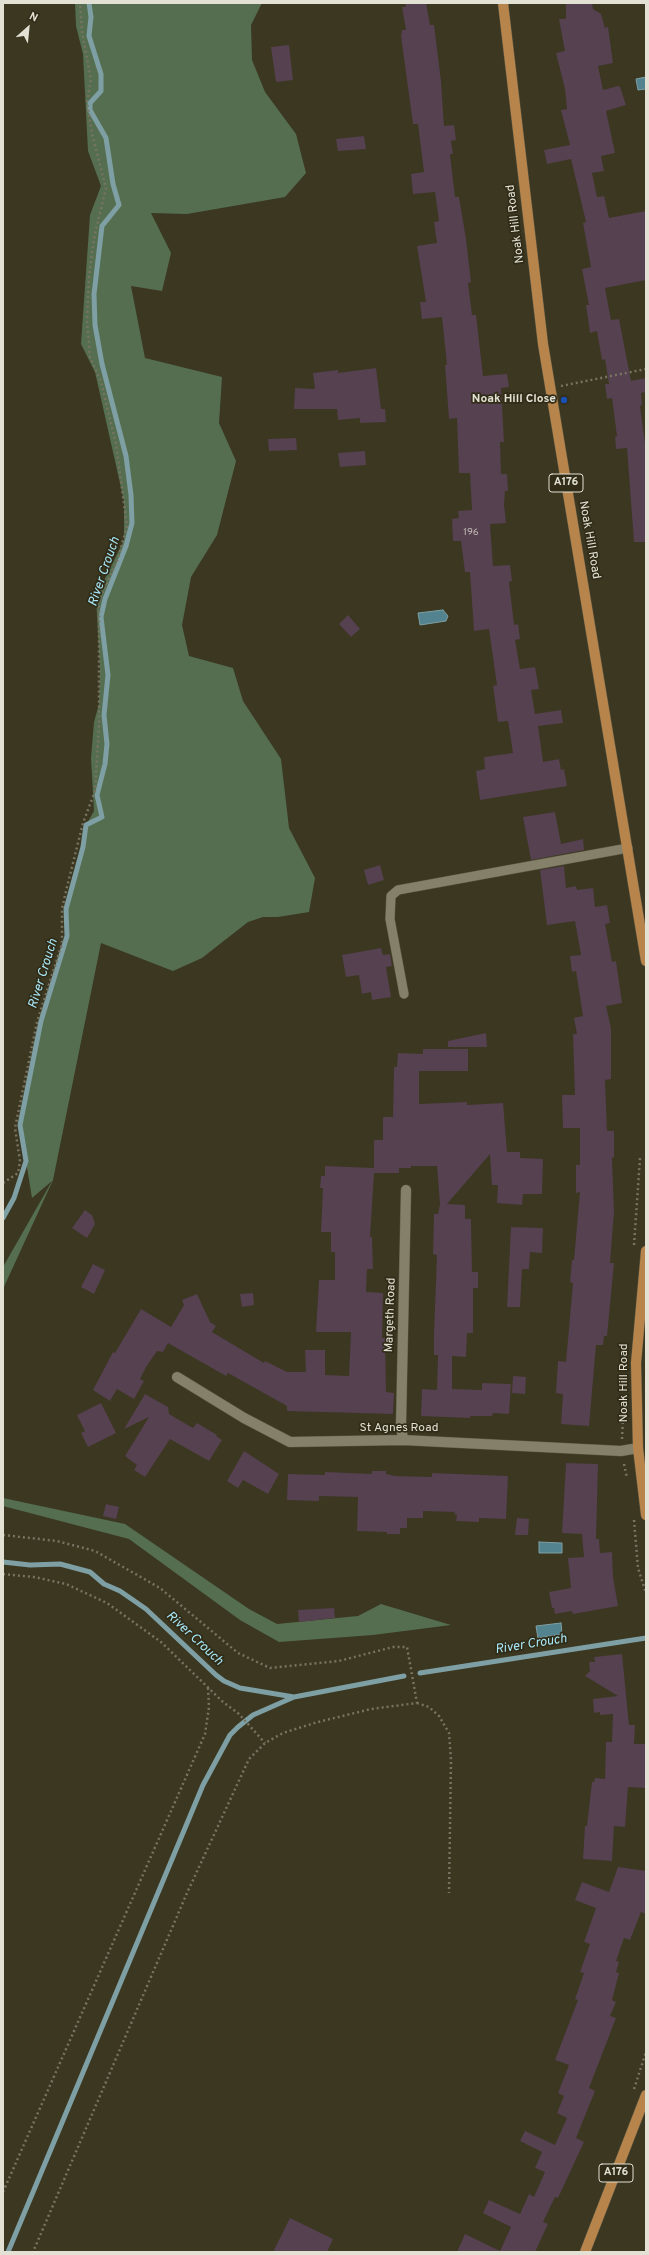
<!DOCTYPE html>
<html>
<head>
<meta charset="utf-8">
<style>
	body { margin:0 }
	#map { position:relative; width:649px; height:2255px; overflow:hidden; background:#3b3721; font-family:Overpass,sans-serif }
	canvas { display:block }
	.frame { position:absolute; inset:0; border:4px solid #e3e1d4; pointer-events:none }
	.north { position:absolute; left:8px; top:8px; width:40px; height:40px; -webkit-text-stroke:3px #302c18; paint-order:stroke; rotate:27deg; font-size:11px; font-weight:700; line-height:16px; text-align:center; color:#e3e1d4 }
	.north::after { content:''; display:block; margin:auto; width:14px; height:18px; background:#e3e1d4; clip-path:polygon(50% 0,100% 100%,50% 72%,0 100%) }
</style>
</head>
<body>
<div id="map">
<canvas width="649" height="2255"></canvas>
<div class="frame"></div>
<div class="north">N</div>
</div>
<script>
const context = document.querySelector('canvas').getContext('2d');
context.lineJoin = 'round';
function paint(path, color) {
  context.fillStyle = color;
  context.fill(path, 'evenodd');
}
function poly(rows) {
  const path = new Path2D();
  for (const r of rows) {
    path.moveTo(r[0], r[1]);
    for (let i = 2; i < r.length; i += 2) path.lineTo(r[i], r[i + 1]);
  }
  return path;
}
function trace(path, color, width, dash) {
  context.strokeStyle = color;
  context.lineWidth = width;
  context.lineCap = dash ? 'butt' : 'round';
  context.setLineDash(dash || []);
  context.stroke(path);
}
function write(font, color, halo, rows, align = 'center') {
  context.font = font + ' Overpass,sans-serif';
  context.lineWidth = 3.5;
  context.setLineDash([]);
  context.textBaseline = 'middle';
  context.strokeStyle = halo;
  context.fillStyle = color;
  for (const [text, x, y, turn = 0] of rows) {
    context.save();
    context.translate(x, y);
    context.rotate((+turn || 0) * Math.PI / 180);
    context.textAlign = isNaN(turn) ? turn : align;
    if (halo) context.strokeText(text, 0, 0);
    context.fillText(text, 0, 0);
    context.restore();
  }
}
paint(poly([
	[75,3,262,3,251,25,252,60,265,92,296,134,306,173,285,197,187,214,151,213,171,253,162,291,131,286,145,358,222,377,219,423,236,461,217,535,191,577,182,625,189,656,233,668,243,701,281,759,289,828,315,878,309,912,278,917,263,917,248,922,202,958,173,971,101,943,53,1180,3,1289,3,1267,52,1181,32,1198,20,1125,41,1021,67,936,66,909,83,847,86,825,94,811,91,758,94,722,99,704,100,669,96,597,124,540,124,501,95,372,81,344,90,215,101,186,88,151,83,54,76,26],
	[3,1498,125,1524,249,1609,277,1624,358,1616,381,1604,451,1625,373,1635,279,1642,240,1620,129,1539,3,1506]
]), '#556e50');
const water = poly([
	[646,77,646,89,638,90,636,79,646,77],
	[443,610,448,616,446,621,420,625,418,613,443,610],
	[539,1542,562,1543,562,1553,539,1553,539,1542],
	[561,1623,562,1634,538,1638,536,1626,561,1623]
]);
paint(water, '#53838f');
trace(water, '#7e9fa4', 1);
trace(poly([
	[3,1218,14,1198,26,1161,20,1125,41,1021,67,936,66,909,83,847,86,825,102,817,97,795,105,764,107,744,104,715,108,675,101,617,105,599,126,546,132,523,131,495,126,456,102,364,95,325,94,294,102,226,119,205,113,184,106,138,90,110,90,103,101,91,101,74,89,36,91,17,89,3],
	[3,1562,30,1565,60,1564,90,1572,104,1584,120,1591,146,1609,216,1675,224,1681,240,1688,294,1697,404,1676],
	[420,1673,646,1638],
	[8,2252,203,1785,230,1735,238,1727,253,1715,294,1697]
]), '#7e9fa4', 5);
paint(poly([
	[405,3,426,3,430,25,434,25,441,81,444,126,454,125,456,140,451,141,453,154,450,154,451,163,455,197,459,197,466,239,471,282,468,283,472,315,476,315,483,376,507,374,509,387,501,388,504,442,500,442,501,474,507,474,508,491,505,491,504,504,506,523,490,524,493,566,510,565,512,581,509,582,514,625,518,624,520,639,515,640,520,669,535,667,539,689,531,690,535,714,561,710,563,723,538,726,543,762,559,759,561,770,564,769,567,786,480,800,476,771,485,769,484,757,513,753,508,721,498,722,493,686,497,685,489,629,474,631,470,572,465,572,461,541,453,541,452,519,459,518,458,511,472,510,470,473,459,473,457,418,449,419,445,365,447,365,442,317,422,319,420,302,426,302,417,246,437,243,434,222,439,221,435,192,413,194,411,174,424,172,418,124,413,124,401,36,402,30,406,30,402,7,406,7],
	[566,3,592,3,593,9,601,14,605,28,608,27,613,63,598,66,603,90,618,86,620,87,626,105,606,111,615,153,601,156,604,171,592,173,597,197,604,196,609,218,646,211,646,280,605,288,611,320,619,319,631,381,646,378,646,392,641,393,642,405,640,406,646,451,646,542,634,542,627,448,616,449,615,437,617,436,612,398,607,399,605,384,609,384,605,359,602,360,597,331,590,333,586,305,589,305,582,269,591,267,583,223,586,222,571,159,547,164,544,150,570,145,561,110,567,109,565,89,556,53,565,51,559,19,566,19],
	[289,45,293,80,276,82,271,47],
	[364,136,366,149,338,151,336,139],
	[376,368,381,409,385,409,386,422,360,423,360,418,338,420,337,409,294,409,295,388,315,389,313,373,338,370,338,373],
	[296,438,297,450,269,451,268,439],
	[365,451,366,465,340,467,338,453],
	[348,615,360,629,351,637,339,624],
	[555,812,561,844,583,839,584,850,531,860,523,817],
	[380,865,384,880,368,885,364,870],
	[564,866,566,888,576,886,577,890,593,888,595,907,607,905,610,923,605,924,612,962,616,961,622,1003,606,1006,611,1028,611,1079,605,1080,607,1131,614,1131,614,1157,612,1158,614,1211,610,1263,614,1263,607,1336,604,1336,603,1345,596,1345,589,1426,561,1424,563,1394,556,1393,558,1361,566,1362,573,1283,570,1282,572,1260,574,1260,580,1192,576,1193,576,1165,580,1165,580,1128,563,1128,562,1095,575,1095,573,1034,577,1034,574,1018,583,1016,576,971,572,972,570,956,581,955,575,921,547,925,540,870],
	[381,948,383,955,390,954,392,966,386,967,391,997,372,1000,371,992,362,994,359,975,346,977,342,955],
	[486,1033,487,1047,448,1047,448,1041],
	[423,1049,468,1049,468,1071,419,1071,419,1104,467,1102,467,1105,503,1103,507,1152,520,1152,520,1158,543,1159,542,1194,523,1194,522,1205,497,1203,498,1185,492,1185,490,1154,447,1204,465,1205,465,1219,471,1219,472,1272,478,1272,478,1288,473,1288,473,1333,467,1333,466,1357,452,1356,452,1389,482,1390,482,1383,511,1384,509,1414,493,1413,492,1416,470,1416,470,1418,421,1416,422,1389,437,1390,438,1355,434,1355,434,1333,437,1255,433,1254,434,1214,438,1214,440,1204,437,1166,411,1166,411,1168,399,1168,399,1173,374,1173,370,1237,372,1237,373,1269,367,1269,366,1292,383,1293,382,1338,385,1338,386,1392,394,1393,393,1414,287,1411,287,1406,228,1373,226,1376,168,1343,163,1352,157,1351,146,1367,140,1379,144,1381,134,1399,117,1389,110,1401,93,1390,113,1352,115,1353,141,1309,171,1327,184,1305,182,1300,197,1294,210,1322,216,1326,212,1332,264,1363,265,1361,287,1372,306,1372,305,1350,325,1350,325,1375,349,1376,351,1332,316,1332,319,1280,335,1280,335,1252,331,1252,331,1232,321,1232,323,1188,320,1188,321,1176,325,1176,325,1166,374,1168,374,1140,383,1140,383,1117,393,1117,394,1067,397,1067,398,1053,423,1054],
	[85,1210,92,1215,95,1224,87,1238,72,1228],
	[511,1227,543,1228,542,1253,530,1252,529,1269,522,1269,520,1307,507,1307],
	[93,1264,105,1270,94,1294,81,1287],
	[253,1293,254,1305,242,1307,240,1294],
	[513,1376,526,1377,525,1394,512,1393],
	[145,1394,168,1407,169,1414,193,1428,197,1423,217,1435,216,1436,222,1440,209,1461,170,1439,145,1477,134,1470,137,1465,125,1456,149,1417,124,1429],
	[101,1403,116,1433,88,1447,81,1433,85,1431,77,1415],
	[244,1451,279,1474,268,1494,243,1480,238,1488,227,1481],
	[566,1463,598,1464,596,1539,599,1539,600,1553,612,1552,613,1577,618,1606,573,1614,572,1611,555,1614,554,1608,552,1608,549,1592,571,1588,568,1558,584,1557,582,1534,562,1533],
	[372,1471,386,1471,386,1474,395,1476,432,1477,432,1473,508,1476,506,1519,479,1518,479,1522,456,1521,457,1515,454,1514,455,1512,423,1511,423,1518,407,1518,407,1528,400,1528,400,1534,387,1534,387,1532,357,1531,358,1497,319,1496,319,1501,287,1500,288,1474,325,1475,325,1472,372,1474],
	[106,1504,119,1507,116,1519,103,1516],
	[517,1518,529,1519,528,1535,515,1535],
	[334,1608,335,1618,299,1622,298,1610],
	[622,1654,629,1725,635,1725,634,1744,646,1744,646,1788,628,1787,625,1827,614,1826,612,1861,583,1859,585,1826,587,1826,592,1782,594,1782,595,1778,605,1779,606,1742,612,1742,613,1714,600,1715,600,1712,594,1713,593,1699,618,1696,585,1676,590,1671,589,1662,595,1662,594,1657],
	[618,1867,646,1871,646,1914,641,1912,630,1940,624,1938,616,1961,619,1962,616,1972,619,1973,612,2000,616,2002,610,2016,616,2018,589,2088,595,2091,576,2138,584,2142,558,2198,555,2197,543,2222,548,2224,535,2252,457,2252,465,2234,500,2251,511,2227,483,2213,489,2200,520,2214,529,2194,534,2197,545,2172,535,2168,542,2152,520,2141,525,2131,555,2145,567,2118,557,2113,564,2096,558,2093,569,2065,555,2060,578,2000,575,1999,584,1973,580,1972,590,1944,584,1942,596,1908,575,1900,582,1882,609,1892],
	[290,2218,333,2239,327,2252,273,2252]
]), '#55414f');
const lane = poly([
	[404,994,390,919,391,896,398,890,628,848]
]);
const street = poly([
	[177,1377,244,1418,290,1442,403,1440,621,1451,638,1448],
	[403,1440,401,1425,406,1190]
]);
const primary = poly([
	[503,3,543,344,646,961],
	[646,1251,636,1363,638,1448,646,1515],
	[585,2252,646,2095]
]);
trace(lane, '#585542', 10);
trace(street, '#585542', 11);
trace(primary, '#585542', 11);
trace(poly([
	[561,386,646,369],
	[3,1183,18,1173,20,1161,15,1128,37,1022,62,944,62,909,66,891,83,823,95,791,99,726,99,600,118,559,127,526,116,444,101,382,90,357,87,320,89,277,94,238,106,188,92,134,87,102,91,80,82,32,80,3],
	[634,1245,640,1158],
	[622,1439,623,1418],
	[624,1464,627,1478],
	[634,1520,638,1568,646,1593],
	[3,1535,57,1541,95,1551,160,1588,238,1653,270,1668,339,1661,393,1647,407,1647,417,1703,371,1709,318,1722,283,1733,265,1743,249,1759,187,1893,33,2252],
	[3,1574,34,1577,66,1584,107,1603,161,1642,223,1702,239,1714,265,1743],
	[417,1703,429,1707,439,1716,449,1733,451,1760,449,1893],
	[634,2089,646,2052],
	[3,2192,205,1734,209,1707,208,1688]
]), '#787462', 2.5, [2, 3]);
trace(lane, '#858069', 9);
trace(street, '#858069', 10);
trace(primary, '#b7844b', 10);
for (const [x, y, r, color] of [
	[564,400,4,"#1a4fb4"]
]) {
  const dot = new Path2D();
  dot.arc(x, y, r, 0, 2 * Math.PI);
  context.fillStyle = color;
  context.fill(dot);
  trace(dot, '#302c18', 1.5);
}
write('10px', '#c0b9b3', null, [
	["196",471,533]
]);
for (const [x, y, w] of [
	[566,483,34],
	[616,2173,34]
]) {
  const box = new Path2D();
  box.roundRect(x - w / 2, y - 9, w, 18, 3);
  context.fillStyle = '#302c18';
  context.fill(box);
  trace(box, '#e3e1d4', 1);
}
write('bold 11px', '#e3e1d4', null, [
	["A176",566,483],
	["A176",616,2173]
]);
write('12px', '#e3e1d4', '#302c18', [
	["Noak Hill Road",516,224,-97],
	["Noak Hill Road",589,540,80],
	["Margeth Road",391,1315,-88],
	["Noak Hill Road",625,1383,-90],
	["St Agnes Road",399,1429]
]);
write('bold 12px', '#e3e1d4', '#302c18', [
	["Noak Hill Close",556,400]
], 'right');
write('italic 13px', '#a8e8f8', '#302c18', [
	["River Crouch",105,572,-71],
	["River Crouch",44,974,-73],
	["River Crouch",194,1639,43],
	["River Crouch",531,1645,-9]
]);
</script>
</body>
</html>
